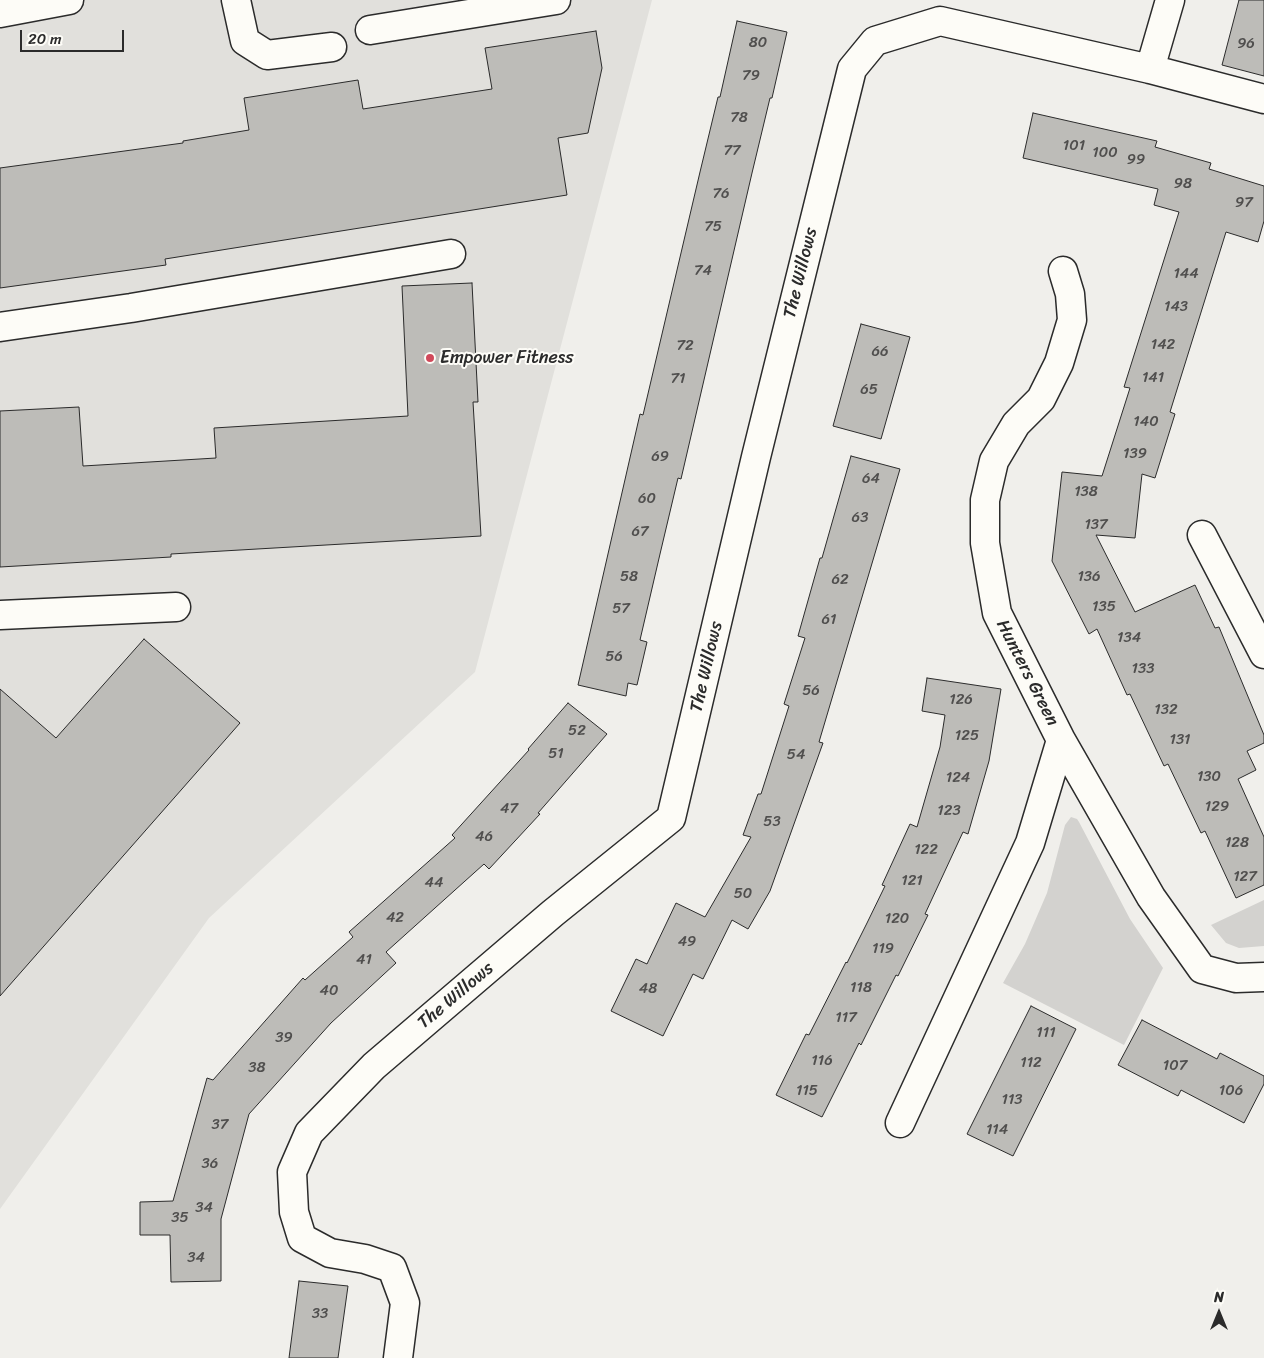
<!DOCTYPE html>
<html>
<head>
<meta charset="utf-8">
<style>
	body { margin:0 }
	#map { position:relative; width:1264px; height:1358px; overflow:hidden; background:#f0efeb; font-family:Sriracha,sans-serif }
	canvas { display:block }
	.north { position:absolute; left:1194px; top:1288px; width:50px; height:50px; -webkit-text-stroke:4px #fdfcf7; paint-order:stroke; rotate:0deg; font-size:14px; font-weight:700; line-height:20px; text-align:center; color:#2b2b2b }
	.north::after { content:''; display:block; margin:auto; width:18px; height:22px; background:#2b2b2b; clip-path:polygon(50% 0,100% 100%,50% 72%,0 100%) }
	.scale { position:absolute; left:20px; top:30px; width:104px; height:22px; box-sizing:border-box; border:2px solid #2b2b2b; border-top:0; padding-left:6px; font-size:15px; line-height:18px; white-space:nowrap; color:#2b2b2b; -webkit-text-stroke:4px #fdfcf7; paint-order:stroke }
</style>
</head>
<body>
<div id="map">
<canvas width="1264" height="1358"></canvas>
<div class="north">N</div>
<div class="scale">20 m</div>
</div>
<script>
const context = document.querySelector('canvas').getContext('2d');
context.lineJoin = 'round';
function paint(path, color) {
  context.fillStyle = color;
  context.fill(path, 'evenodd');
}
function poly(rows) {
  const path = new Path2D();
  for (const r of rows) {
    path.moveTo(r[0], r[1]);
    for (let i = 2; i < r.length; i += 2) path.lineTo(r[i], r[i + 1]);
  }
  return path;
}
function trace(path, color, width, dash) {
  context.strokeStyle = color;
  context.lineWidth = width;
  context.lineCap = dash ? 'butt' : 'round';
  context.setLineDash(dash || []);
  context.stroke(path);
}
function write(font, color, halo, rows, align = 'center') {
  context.font = font + ' Sriracha,sans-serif';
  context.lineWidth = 4;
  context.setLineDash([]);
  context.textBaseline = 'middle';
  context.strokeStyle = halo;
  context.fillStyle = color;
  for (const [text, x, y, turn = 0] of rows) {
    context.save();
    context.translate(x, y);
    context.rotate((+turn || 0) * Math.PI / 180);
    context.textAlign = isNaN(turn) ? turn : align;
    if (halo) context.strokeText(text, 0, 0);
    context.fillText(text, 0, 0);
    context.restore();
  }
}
paint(poly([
	[0,0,652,0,475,672,209,918,0,1209]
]), '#e1e0dc');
paint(poly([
	[1071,817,1077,819,1079,822,1130,919,1163,968,1124,1045,1003,983,1025,944,1047,893,1065,825],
	[1264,900,1264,946,1239,948,1226,943,1211,925]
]), '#d3d2cf');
const building = poly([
	[1239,0,1264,0,1264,76,1222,65,1239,0],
	[737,21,787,32,772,98,770,98,752,173,681,479,678,478,660,554,640,640,647,642,637,685,628,683,626,696,578,685,640,414,643,415,700,172,718,97,720,97,737,21],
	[596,31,602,68,588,133,558,138,567,195,165,259,166,265,0,288,0,168,183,143,183,141,249,130,244,98,358,80,363,109,492,89,485,48,596,31],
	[1033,113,1157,141,1155,147,1211,163,1209,169,1264,186,1264,221,1258,242,1226,232,1170,412,1175,414,1155,478,1142,474,1135,538,1096,535,1135,612,1195,585,1215,628,1219,627,1264,735,1264,743,1247,751,1256,770,1238,779,1264,837,1264,885,1236,898,1205,831,1201,833,1168,764,1164,766,1130,694,1127,695,1097,629,1089,634,1052,561,1062,472,1102,476,1130,388,1124,387,1179,212,1154,205,1158,189,1023,158,1033,113],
	[472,283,478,402,473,402,481,536,171,554,171,557,0,567,0,411,79,407,83,466,216,458,214,428,408,416,402,286,472,283],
	[861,324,910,337,881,439,833,426,861,324],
	[851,456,900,469,819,742,823,743,770,891,748,929,732,920,703,979,693,974,663,1036,611,1011,636,959,647,964,676,903,705,917,751,837,743,835,758,794,761,794,789,706,784,704,805,638,798,636,820,558,822,558,851,456],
	[144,639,240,723,0,996,0,689,56,738,144,639],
	[927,678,1001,689,989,761,968,834,963,832,925,914,928,915,898,976,896,975,861,1045,859,1043,822,1117,776,1095,806,1034,809,1035,846,962,847,963,867,923,885,886,882,885,910,824,917,827,940,747,945,715,922,711,927,678],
	[568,703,607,734,538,813,540,814,489,869,484,864,386,952,396,963,331,1023,249,1114,221,1219,221,1281,171,1282,170,1235,140,1235,140,1202,173,1201,207,1078,213,1080,303,978,305,980,353,937,349,932,455,838,452,835,529,750,528,749,568,703],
	[1031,1006,1076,1029,1013,1156,967,1134,1031,1006],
	[1142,1020,1217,1059,1220,1053,1264,1076,1264,1084,1244,1123,1181,1090,1178,1096,1118,1065,1142,1020],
	[299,1281,348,1286,338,1358,289,1358,299,1281]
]);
paint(building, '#bdbcb8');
trace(building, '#2b2b2b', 1);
const minor = poly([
	[236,0,245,41,267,55,332,47],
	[0,13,69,0],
	[370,30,556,0],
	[1150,69,1170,0],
	[1063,271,1070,294,1072,320,1059,363,1041,399,1016,424,994,461,985,500,985,543,997,613,1061,740,1151,897,1202,969,1236,978,1264,977],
	[0,327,131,308,451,254],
	[1202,535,1264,654],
	[0,615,176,607],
	[900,1123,1030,843,1061,740],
	[398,1358,405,1303,392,1268,365,1259,330,1253,302,1238,294,1212,292,1172,309,1133,374,1066,553,913,671,818,756,457,852,69,875,41,940,21,1150,69,1264,99]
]);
trace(minor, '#2b2b2b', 31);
trace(minor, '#fdfcf7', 28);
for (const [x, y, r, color] of [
	[430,358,5,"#d1495b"]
]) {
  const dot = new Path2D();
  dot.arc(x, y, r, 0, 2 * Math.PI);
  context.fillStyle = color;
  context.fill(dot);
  trace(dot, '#fdfcf7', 2);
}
write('15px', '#504f4e', null, [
	["80",758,43],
	["96",1246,44],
	["79",751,76],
	["78",739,118],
	["101",1074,146],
	["77",732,151],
	["100",1105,153],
	["99",1136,160],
	["98",1183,184],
	["76",721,194],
	["97",1244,203],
	["75",713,227],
	["74",703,271],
	["144",1186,274],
	["143",1176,307],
	["142",1163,345],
	["72",685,346],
	["66",880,352],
	["141",1153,378],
	["71",678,379],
	["65",869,390],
	["140",1146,422],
	["139",1135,454],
	["69",660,457],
	["64",871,479],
	["138",1086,492],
	["60",647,499],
	["63",860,518],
	["137",1096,525],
	["67",640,532],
	["58",629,577],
	["136",1089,577],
	["62",840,580],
	["135",1104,607],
	["57",621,609],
	["61",829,620],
	["134",1129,638],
	["56",614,657],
	["133",1143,669],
	["56",811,691],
	["126",961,700],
	["132",1166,710],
	["52",577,731],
	["125",967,736],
	["131",1180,740],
	["51",556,754],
	["54",796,755],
	["130",1209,777],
	["124",958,778],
	["129",1217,807],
	["47",509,809],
	["123",949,811],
	["53",772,822],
	["46",484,837],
	["128",1237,843],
	["122",926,850],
	["127",1245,877],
	["121",912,881],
	["44",434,883],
	["50",743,894],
	["42",395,918],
	["120",897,919],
	["49",687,942],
	["119",883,949],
	["41",364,960],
	["118",861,988],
	["48",648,989],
	["40",329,991],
	["117",846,1018],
	["111",1046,1033],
	["39",284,1038],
	["116",822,1061],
	["112",1031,1063],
	["107",1175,1066],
	["38",257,1068],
	["115",807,1091],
	["106",1231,1091],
	["113",1012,1100],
	["37",220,1125],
	["114",997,1130],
	["36",210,1164],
	["34",204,1208],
	["35",180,1218],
	["34",196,1258],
	["33",320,1314]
]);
write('18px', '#2b2b2b', '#fdfcf7', [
	["The Willows",801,273,-76],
	["The Willows",707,667,-77],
	["Hunters Green",1027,673,63],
	["The Willows",456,996,-40]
]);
write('18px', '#2b2b2b', '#fdfcf7', [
	["Empower Fitness",440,358]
], 'left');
</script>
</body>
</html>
